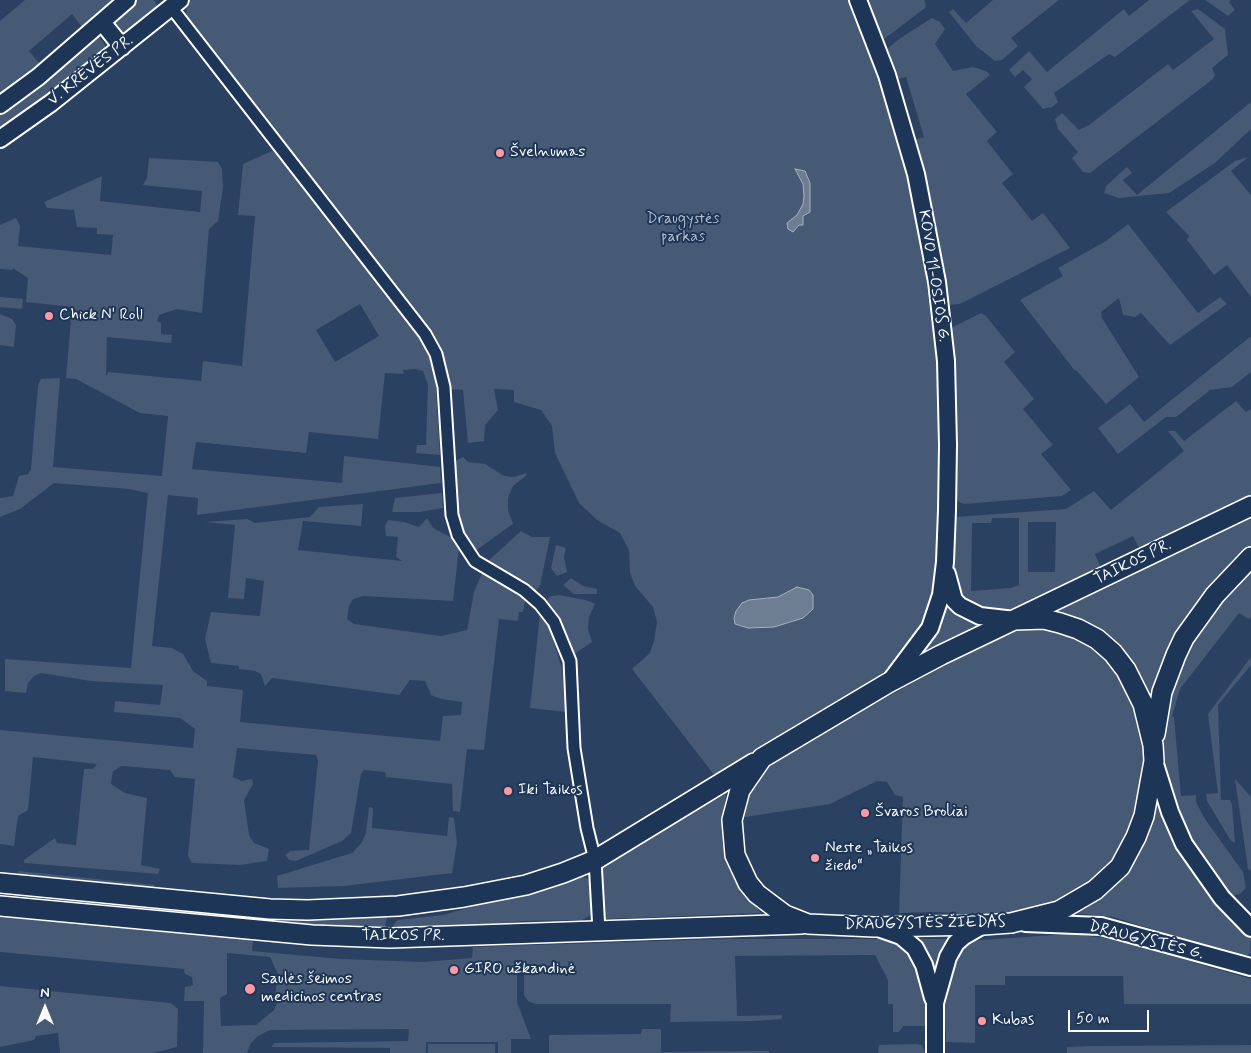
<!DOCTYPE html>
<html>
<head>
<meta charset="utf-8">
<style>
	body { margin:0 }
	#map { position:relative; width:1251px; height:1053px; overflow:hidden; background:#2a4161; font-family:Mynerve,sans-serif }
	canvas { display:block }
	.north { position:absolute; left:20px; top:983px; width:50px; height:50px; -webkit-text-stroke:4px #1d3557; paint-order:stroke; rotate:0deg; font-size:14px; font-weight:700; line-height:20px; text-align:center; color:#fff }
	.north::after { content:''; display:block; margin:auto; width:18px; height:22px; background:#fff; clip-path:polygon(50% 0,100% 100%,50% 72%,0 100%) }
	.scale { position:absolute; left:1068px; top:1010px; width:81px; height:22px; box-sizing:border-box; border:2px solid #fff; border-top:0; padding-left:6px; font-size:15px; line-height:18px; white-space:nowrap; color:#fff; -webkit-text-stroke:4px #1d3557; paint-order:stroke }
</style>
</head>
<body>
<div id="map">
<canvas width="1251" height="1053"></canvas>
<div class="north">N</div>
<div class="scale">50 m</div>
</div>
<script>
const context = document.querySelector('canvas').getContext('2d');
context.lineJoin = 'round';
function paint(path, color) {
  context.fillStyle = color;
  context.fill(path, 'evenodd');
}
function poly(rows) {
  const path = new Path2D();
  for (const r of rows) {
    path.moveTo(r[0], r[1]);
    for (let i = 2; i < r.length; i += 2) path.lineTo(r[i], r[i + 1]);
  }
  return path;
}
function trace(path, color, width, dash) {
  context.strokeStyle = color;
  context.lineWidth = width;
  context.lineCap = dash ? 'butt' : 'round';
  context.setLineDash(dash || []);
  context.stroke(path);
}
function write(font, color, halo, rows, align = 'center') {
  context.font = font + ' Mynerve,sans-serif';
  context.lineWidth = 4;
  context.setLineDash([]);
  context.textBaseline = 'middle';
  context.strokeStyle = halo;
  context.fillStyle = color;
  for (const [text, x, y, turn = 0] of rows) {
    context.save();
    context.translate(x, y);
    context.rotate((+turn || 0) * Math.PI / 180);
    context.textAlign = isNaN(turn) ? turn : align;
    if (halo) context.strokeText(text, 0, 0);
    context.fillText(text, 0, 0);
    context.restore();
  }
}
paint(poly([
	[25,0,114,0,114,4,84,30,72,14,29,51,41,65,0,98,0,21],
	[137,0,154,0,157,5,155,12,131,31,124,34,120,32,115,23,117,18],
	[191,0,848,0,864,36,889,113,913,200,924,263,937,366,939,426,936,575,932,606,921,632,896,661,877,678,715,776,632,669,650,653,654,641,657,622,653,607,635,586,630,573,629,550,620,533,597,520,579,503,555,453,552,426,541,410,514,402,514,390,494,389,498,410,485,425,484,441,468,443,463,390,449,389,442,356,434,338,187,19,186,7],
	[869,0,924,0,926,4,925,8,883,40],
	[993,0,1059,0,1011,38,1018,46,1002,60,995,61,976,46,949,12,953,9,966,23],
	[1149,0,1190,0,1115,57,1109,54,1054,93,1058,102,1052,107,1043,109,1024,87,1032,79,1023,70,1015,77,1009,70,1029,51,1047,72,1124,9,1129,16],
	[1205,0,1231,0,1229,2,1235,10,1228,16],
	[1198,9,1225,29,1228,55,1212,68,1215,75,1213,79,1090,173,1083,172,1072,158,1078,152,1058,129,1055,119,1062,113,1079,130,1089,125,1168,64,1173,70,1214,39,1191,11],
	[932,18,940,22,945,29,935,44,953,71,973,67,986,71,990,75,966,94,997,132,987,141,1013,174,1002,183,1032,221,1043,213,1070,248,960,304,949,305,929,193,915,140,924,137,906,77,897,79,889,54,888,48,899,39],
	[95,37,100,38,105,45,105,49,99,57,0,132,0,112],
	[1251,102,1251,129,1215,163,1169,193,1119,198,1104,193,1106,186,1127,167,1132,173,1123,180,1137,195],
	[274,150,422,336,431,357,435,375,440,455,416,453,417,445,426,445,428,385,423,371,415,369,403,370,404,374,385,373,378,439,309,432,306,453,196,442,192,469,342,483,344,456,440,467,441,483,197,515,198,498,168,495,152,646,172,648,183,654,193,671,207,681,207,686,243,690,240,722,440,741,443,716,461,715,462,702,441,699,431,695,425,681,410,680,399,695,272,678,265,686,261,674,255,671,239,669,239,666,211,663,205,639,211,612,260,616,264,581,246,578,244,599,228,598,235,525,205,522,247,519,255,523,310,517,319,507,363,504,361,526,303,521,298,550,402,561,396,557,398,537,386,536,385,526,388,520,404,522,419,527,427,518,433,528,456,540,459,549,453,601,363,596,353,599,349,606,347,619,354,624,441,636,467,630,474,592,482,573,496,579,526,598,523,612,519,612,518,621,499,619,484,750,467,749,460,812,453,811,452,784,386,777,385,772,364,770,361,774,351,833,342,841,296,861,289,860,285,855,290,851,309,850,318,761,316,755,237,748,233,777,242,781,252,779,253,784,244,800,249,835,254,843,269,849,267,861,240,865,192,863,188,856,195,779,175,777,170,770,122,766,113,771,111,784,125,793,147,798,141,865,160,869,158,874,24,863,24,860,55,838,57,843,76,845,84,769,93,769,97,764,33,757,28,810,18,816,14,846,0,844,0,730,193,748,195,729,180,718,114,712,115,701,160,705,163,685,91,681,41,673,34,676,28,683,26,693,5,691,5,659,131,668,148,493,129,489,54,483,20,509,0,517,0,498,13,496,19,476,28,474,31,469,38,385,41,379,60,378,53,467,162,476,168,416,140,413,76,379,66,378,72,307,26,302,28,278,13,268,13,270,0,269,0,225,16,218,20,226,18,246,111,255,113,235,97,234,97,228,77,227,74,210,47,208,44,202,102,176,100,201,200,212,202,191,143,185,147,178,149,158,218,162,222,169,223,187,218,221,209,229,202,313,177,309,159,315,157,321,161,323,161,334,172,335,171,343,107,337,106,377,108,372,201,381,203,361,242,366,255,216,238,215,243,164],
	[360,304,379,336,335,362,316,330],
	[1248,157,1231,171,1251,195,1251,297,1227,265,1214,275,1187,240,1189,236,1166,212,1235,161],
	[1128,224,1198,313,1220,297,1227,304,1170,345,1141,313,1135,317,1123,315,1119,298,1101,312,1102,318,1139,377,1106,404,1076,370,1075,371,1020,300,1063,276,1058,268,1106,241],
	[0,297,23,299,22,309,0,307],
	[981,313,986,316,1015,352,1004,362,1034,399,1023,409,1053,445,1041,454,1071,490,1062,496,964,504,959,502,956,496,957,409,951,330,953,327],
	[0,314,12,319,16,325,14,347,0,345],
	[1251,336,1251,372,1232,387,1210,390,1176,417,1166,417,1118,454,1098,428,1130,404,1144,422],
	[1236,401,1246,412,1251,409,1251,498,1182,533,1139,548,1133,536,1095,554,1100,566,1089,573,1009,612,994,614,962,601,954,582,955,517,1066,509,1094,491,1111,510,1184,451,1168,431,1175,431,1184,441],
	[992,518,1019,518,1019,585,1011,588,971,591,972,523,991,523],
	[1028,522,1056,522,1055,572,1028,572],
	[463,457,468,462,485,464,504,476,514,477,526,473,527,475,513,486,508,498,508,510,513,524,475,551,472,551,460,528,455,506,454,462],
	[442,493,443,508,420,512,392,512,395,498],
	[1251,514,1251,548,1191,613,1152,703,1143,682,1128,657,1112,640,1088,623,1053,611,1172,556],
	[521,531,532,537,550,537,540,586,534,592,487,562],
	[556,545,566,548,564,557,567,572,557,576,551,568],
	[1251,568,1251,617,1249,619,1239,613,1180,689,1172,716,1174,717,1181,796,1196,795,1196,802,1205,819,1243,872,1246,888,1240,894,1231,896,1190,841,1178,815,1163,765,1161,729,1171,683,1206,617],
	[571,578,583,586,597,589,597,594,574,594,563,585],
	[559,595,586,600,595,604,589,617,588,629,592,642,573,655,570,642,559,618,545,602,551,596],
	[951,607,963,616,982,625,925,651,924,650,943,609],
	[540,614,549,626,562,669,566,712,530,708],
	[1034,628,1066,633,1084,640,1100,653,1123,684,1132,703,1144,743,1144,776,1135,812,1121,848,1103,873,1085,886,1053,905,1018,913,984,916,938,912,899,913,903,797,895,795,887,782,877,781,830,804,739,818,744,799,768,761,998,637,1020,629],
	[1251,657,1251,665,1218,705,1221,800,1230,800,1232,804,1235,843,1231,841,1207,801,1206,794,1218,793,1208,714],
	[1235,779,1251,797,1251,871,1248,869],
	[726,794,722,823,723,844,728,866,739,888,761,913,604,919,602,865],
	[1158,802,1171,837,1186,861,1251,937,1250,954,1242,957,1113,917,1074,913,1108,893,1129,871,1142,844,1155,804],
	[369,807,373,808,372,828,447,836,449,817,454,818,457,843,452,873,344,886,278,888,277,876,352,853,362,842,366,833],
	[18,871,154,885,155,889,19,876],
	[581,876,590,880,593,914,582,920,524,921,457,929,397,930,393,925,398,920,443,915],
	[236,915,283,919,385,915,387,918,384,931,236,920],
	[0,916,224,936,253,940,252,951,341,959,423,962,472,958,473,947,720,939,889,939,894,940,911,952,926,988,925,1026,903,1026,899,1032,893,1032,893,1004,888,1004,888,980,875,955,735,956,737,1016,782,1015,782,1019,754,1021,670,1022,671,1004,536,1004,528,1001,524,995,524,961,517,960,517,1002,531,1039,511,1039,511,1053,498,1053,498,1042,426,1042,426,1053,390,1053,390,1048,271,1047,275,1043,408,1041,409,1029,270,1030,258,1036,251,1043,247,1053,203,1053,204,1001,184,1001,185,987,193,985,192,977,185,974,184,969,0,952],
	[227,953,270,957,278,974,275,996,278,1001,274,1010,256,1025,221,1026,220,998,227,994],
	[1070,934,1113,939,1251,979,1251,1004,1124,1004,1123,976,1005,976,1005,985,975,985,975,1043,946,1042,944,991,948,968,966,941],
	[915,939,945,939,949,942,935,976],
	[0,986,171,1003,178,1009,177,1047,153,1053,60,1053,58,1033,36,1036,34,1040,0,1047],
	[642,1029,661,1029,661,1052,753,1051,769,1051,769,1053,549,1053,549,1035,641,1034],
	[428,1044,495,1044,495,1053,428,1053],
	[916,1044,922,1045,925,1053,878,1053,879,1045],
	[1251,1045,1251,1053,1067,1053,1067,1047,1091,1046]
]), '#465975');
const water = poly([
	[795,169,805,171,810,183,810,212,803,216,803,225,799,225,793,232,788,229,787,223,797,215,803,204,804,196,803,184,795,169],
	[797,587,809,590,813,595,813,609,803,618,774,627,748,628,735,624,734,618,736,611,742,603,749,600,778,597,797,587]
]);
paint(water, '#6d7d92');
trace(water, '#a7b1be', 1);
const street = poly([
	[171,7,425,334,436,354,444,387,452,515,458,535,475,561,524,590,540,604,554,622,570,661,574,748,587,828,595,860,599,931]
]);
const secondary = poly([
	[858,0,887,75,916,174,937,282,946,361,948,445,947,510,945,562,941,595,930,628,891,680],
	[102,22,122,47],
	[0,105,38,77,127,0],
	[0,139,51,103,180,0],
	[947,574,954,600,960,606,980,616,1015,620],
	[1154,761,1170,812,1184,844,1222,898,1251,928],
	[1025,923,1101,926,1251,967],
	[881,929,901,936,915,948,924,965,933,998],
	[935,1053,935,1003,948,957,956,943,964,936,983,925]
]);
const primary = poly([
	[1015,620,1044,619,1060,623,1078,629,1097,639,1113,653,1126,670,1143,704,1153,745,1154,761,1144,816,1136,837,1120,867,1095,890,1059,911,1011,923,983,925,874,927,808,924,785,915,757,894,748,883,735,855,732,820,740,790,762,758,888,683,941,655,1251,506],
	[1155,734,1162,692,1176,655,1184,638,1215,595,1251,557],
	[0,883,270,909,308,910,398,906,464,897,526,885,563,873,595,860,754,763],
	[0,906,312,935,390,938,801,924]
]);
trace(street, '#fff', 15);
trace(secondary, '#fff', 20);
trace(primary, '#fff', 22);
trace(street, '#1d3557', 11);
trace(secondary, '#1d3557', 16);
trace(primary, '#1d3557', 19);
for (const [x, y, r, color] of [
	[500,153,5,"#ff9aa2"],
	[49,316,5,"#ff9aa2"],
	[508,791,5,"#ff9aa2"],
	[865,813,5,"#ff9aa2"],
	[815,858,5,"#ff9aa2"],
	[454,970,5,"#ff9aa2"],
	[250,989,6,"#ff9aa2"],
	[982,1021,5,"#ff9aa2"]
]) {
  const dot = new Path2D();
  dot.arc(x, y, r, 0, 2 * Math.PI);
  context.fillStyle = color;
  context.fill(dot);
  trace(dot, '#1d3557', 2);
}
write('16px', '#fff', '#1d3557', [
	["V. KRĖVĖS PR.",91,71,-38],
	["KOVO 11-OSIOS G.",933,276,81],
	["TAIKOS PR.",1133,563,-26],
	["DRAUGYSTĖS ŽIEDAS",925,924,-1],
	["TAIKOS PR.",403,937],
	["DRAUGYSTĖS G.",1146,941,14]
]);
write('16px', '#fff', '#1d3557', [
	["Švelnumas",510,153],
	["Chick N' Roll",59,316],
	["Iki Taikos",518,791],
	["Švaros Broliai",875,813],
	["Neste „Taikos",825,849],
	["žiedo“",825,867],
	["GIRO užkandinė",464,970],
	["Saulės šeimos",261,980],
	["medicinos centras",261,998],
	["Kubas",992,1021]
], 'left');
write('16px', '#b5bdc8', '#1d3557', [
	["Draugystės",683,220],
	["parkas",683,238]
]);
</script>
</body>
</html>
